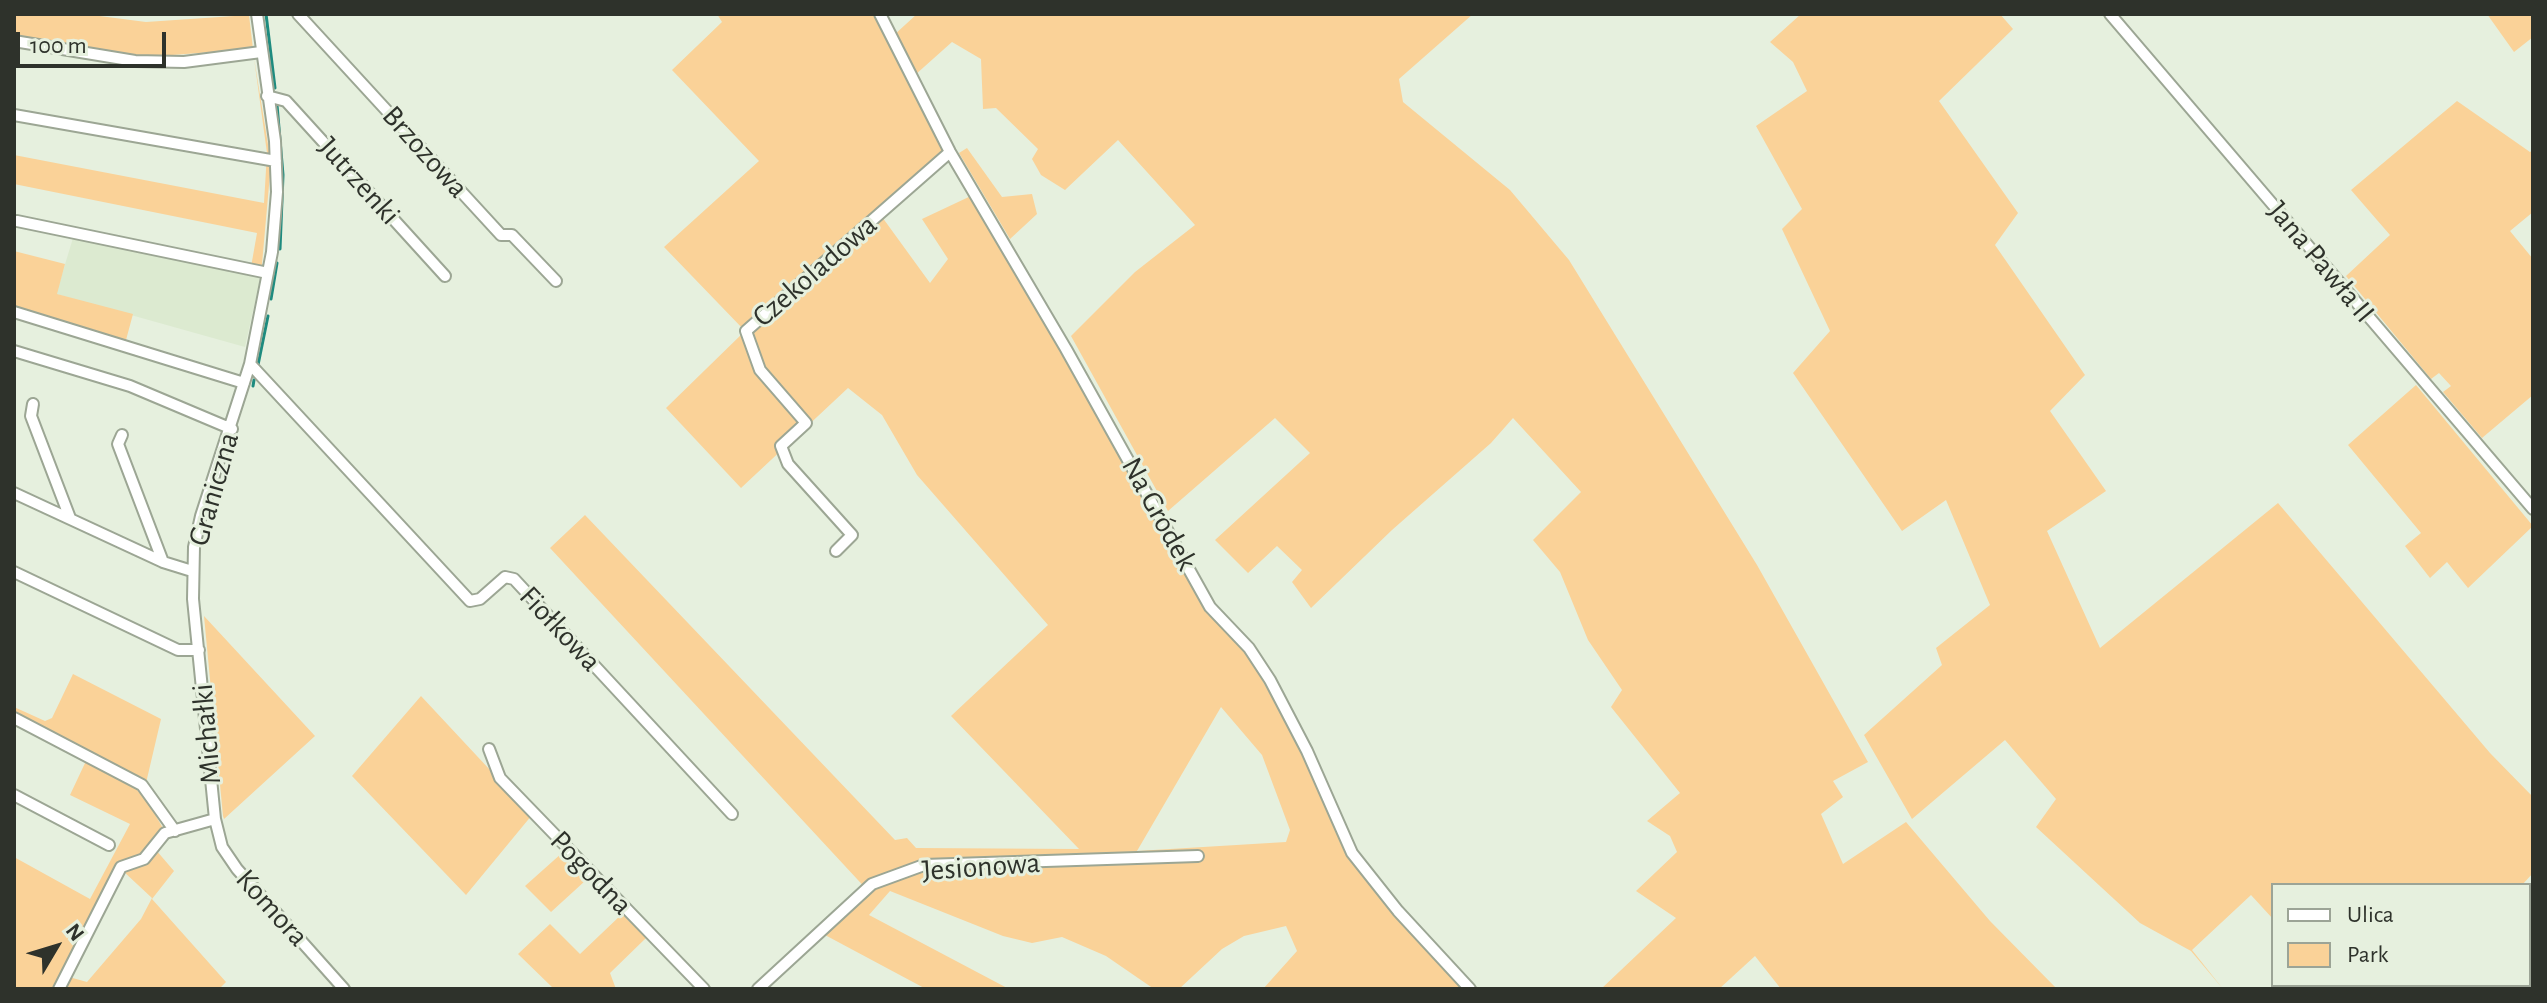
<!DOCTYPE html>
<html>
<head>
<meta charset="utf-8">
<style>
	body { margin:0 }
	#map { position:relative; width:2547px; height:1003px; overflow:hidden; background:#e6f0de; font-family:"Alegreya Sans",sans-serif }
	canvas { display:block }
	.frame { position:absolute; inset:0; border:16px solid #2e322b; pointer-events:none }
	.legend { position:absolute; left:2271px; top:883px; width:260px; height:104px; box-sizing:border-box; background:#e6f0de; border:2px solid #9ca496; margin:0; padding:10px 14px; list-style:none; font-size:24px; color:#2e322b }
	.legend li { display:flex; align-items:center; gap:16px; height:40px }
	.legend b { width:40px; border:2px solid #9ca496 }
	.north { position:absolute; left:16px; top:907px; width:80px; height:80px; -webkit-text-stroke:6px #e6f0de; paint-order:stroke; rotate:52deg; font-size:22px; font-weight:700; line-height:32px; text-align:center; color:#2e322b }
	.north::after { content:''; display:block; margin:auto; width:28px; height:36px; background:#2e322b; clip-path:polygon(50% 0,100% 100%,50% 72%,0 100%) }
	.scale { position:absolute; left:16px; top:32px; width:150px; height:36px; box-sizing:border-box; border:4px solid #2e322b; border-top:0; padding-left:10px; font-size:24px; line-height:28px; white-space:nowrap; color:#2e322b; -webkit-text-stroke:6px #e6f0de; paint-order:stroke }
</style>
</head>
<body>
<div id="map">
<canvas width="2547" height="1003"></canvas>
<div class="frame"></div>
<ul class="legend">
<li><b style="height:10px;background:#fff"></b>Ulica</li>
<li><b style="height:22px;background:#fad298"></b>Park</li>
</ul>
<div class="north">N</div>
<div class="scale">100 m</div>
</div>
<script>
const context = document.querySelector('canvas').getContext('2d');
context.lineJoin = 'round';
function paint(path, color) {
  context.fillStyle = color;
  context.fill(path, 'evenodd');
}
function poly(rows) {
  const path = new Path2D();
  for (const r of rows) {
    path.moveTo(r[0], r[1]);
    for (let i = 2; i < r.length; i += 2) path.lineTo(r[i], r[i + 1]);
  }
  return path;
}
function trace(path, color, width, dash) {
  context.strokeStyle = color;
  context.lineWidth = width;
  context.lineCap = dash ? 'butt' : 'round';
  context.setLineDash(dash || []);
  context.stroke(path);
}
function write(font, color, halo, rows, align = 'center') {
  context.font = font + ' "Alegreya Sans",sans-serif';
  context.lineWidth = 6;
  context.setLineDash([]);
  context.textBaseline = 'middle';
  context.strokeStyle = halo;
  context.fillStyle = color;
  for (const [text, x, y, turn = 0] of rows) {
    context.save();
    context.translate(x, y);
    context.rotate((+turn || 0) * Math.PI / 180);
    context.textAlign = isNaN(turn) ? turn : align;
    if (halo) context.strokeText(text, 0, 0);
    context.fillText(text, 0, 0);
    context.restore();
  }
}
paint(poly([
	[73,238,261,275,245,347,56,294]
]), '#dcead0');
paint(poly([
	[14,14,84,14,146,22,249,15,253,49,145,57,14,35],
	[717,14,876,14,943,150,877,210,930,283,948,259,922,219,973,195,1207,612,1245,650,1302,750,1351,861,1463,989,1263,989,1297,951,1286,926,1244,936,1222,949,1179,989,1154,989,1106,956,1062,937,1032,943,1003,936,890,891,869,915,1009,989,926,989,825,935,870,893,550,548,585,515,895,840,907,838,916,848,1079,849,951,716,1048,625,917,475,882,415,848,388,741,488,666,408,745,331,664,247,759,161,672,70,722,22],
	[1221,707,1262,755,1290,830,1286,842,1137,851],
	[917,14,1473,14,1399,79,1403,102,1510,190,1569,260,1757,565,1868,762,1833,781,1843,797,1821,814,1843,864,1906,822,1990,921,2057,989,1781,989,1755,956,1719,989,1601,989,1676,918,1636,891,1677,852,1670,836,1647,821,1680,793,1611,707,1622,690,1588,640,1560,572,1533,540,1581,492,1513,418,1491,443,1392,530,1311,608,1292,582,1302,570,1277,546,1248,573,1215,540,1310,453,1275,418,1168,511,1071,336,1135,272,1195,225,1118,140,1065,190,1041,175,1032,159,1038,149,996,108,983,109,981,59,952,42,915,75,894,35],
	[1801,14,2000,14,2013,29,1939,101,2018,213,1995,245,2085,375,2050,411,2106,491,2047,531,2100,648,2278,503,2490,753,2533,797,2533,873,2522,885,2273,885,2273,919,2251,895,2192,950,2223,989,2191,951,2140,923,2036,827,2056,799,2005,740,1912,819,1864,735,1942,665,1936,648,1990,605,1946,500,1902,531,1793,373,1830,331,1782,229,1802,209,1756,126,1807,91,1793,62,1770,42],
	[2487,14,2533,14,2533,37,2514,52],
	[254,58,271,163,261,275,251,267,257,233,14,184,14,155,264,203,267,153],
	[2457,101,2530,152,2533,150,2533,212,2510,231,2533,259,2533,395,2482,438,2443,392,2451,386,2439,373,2431,379,2346,276,2390,235,2351,190],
	[967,148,1002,197,1032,194,1037,214,1010,239,959,153],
	[14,251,65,264,57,294,133,314,126,340,14,309],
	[2416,385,2533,526,2468,588,2447,562,2430,578,2405,546,2421,533,2348,445],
	[204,616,315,736,224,819,223,816],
	[73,674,161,719,146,783,14,713,14,707,45,721,52,718],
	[421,696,532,815,466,895,352,776],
	[86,761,132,784,149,804,164,830,140,856,116,865,53,989,14,989,14,857,90,899,130,824,70,795],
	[156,850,174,871,152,899,226,982,219,989,64,989,69,977,87,982,141,919,152,898,123,871],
	[562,853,585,881,551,912,525,886],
	[622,914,646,938,610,973,616,989,554,989,518,954,550,924,580,954],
	[2335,985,2522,985,2526,989,2339,989]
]), '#fad298');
trace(poly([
	[266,14,275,88],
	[277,105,283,175,280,249],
	[271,299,277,263],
	[258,365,268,316],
	[253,386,254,380]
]), '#1e8b7f', 3);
const minor = poly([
	[257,14,275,141,277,192,272,252,250,364,201,516,194,547,193,599,215,819,222,847,237,869,344,989],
	[298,14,501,235,512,235,556,281],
	[880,14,950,152,1066,349,1210,607,1249,648,1270,680,1307,751,1352,853,1398,911,1470,989],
	[2110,14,2533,509],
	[14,41,135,61,184,62,261,52],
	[267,96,286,101,445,276],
	[14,115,276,161],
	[17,221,268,273],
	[14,312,244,383],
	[14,351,130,386,232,429],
	[250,364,470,601,480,599,505,577,514,579,732,814],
	[33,404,31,416,70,518],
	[122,435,118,444,163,562],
	[14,493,163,562,192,571],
	[836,551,852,535,788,464,781,446,806,423,760,370,746,331,950,152],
	[14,572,178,650,199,650],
	[14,718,142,785,175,831],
	[489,749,500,778,704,989],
	[14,795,109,845],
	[59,989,121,867,144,859,165,833,215,819],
	[758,989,872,884,924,865,1198,856]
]);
trace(minor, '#9ca694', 14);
trace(minor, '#fff', 10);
write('30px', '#2e322b', '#e6f0de', [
	["Brzozowa",425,152,48],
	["Jutrzenki",359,181,48],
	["Jana Pawła II",2321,262,50],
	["Czekoladowa",815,271,-41],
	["Graniczna",214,489,-74],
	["Na Gródek",1159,514,61],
	["Fiołkowa",560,629,47],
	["Michałki",207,734,-95],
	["Jesionowa",981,867,-4],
	["Pogodna",591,873,46],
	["Komora",272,908,48]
]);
</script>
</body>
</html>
